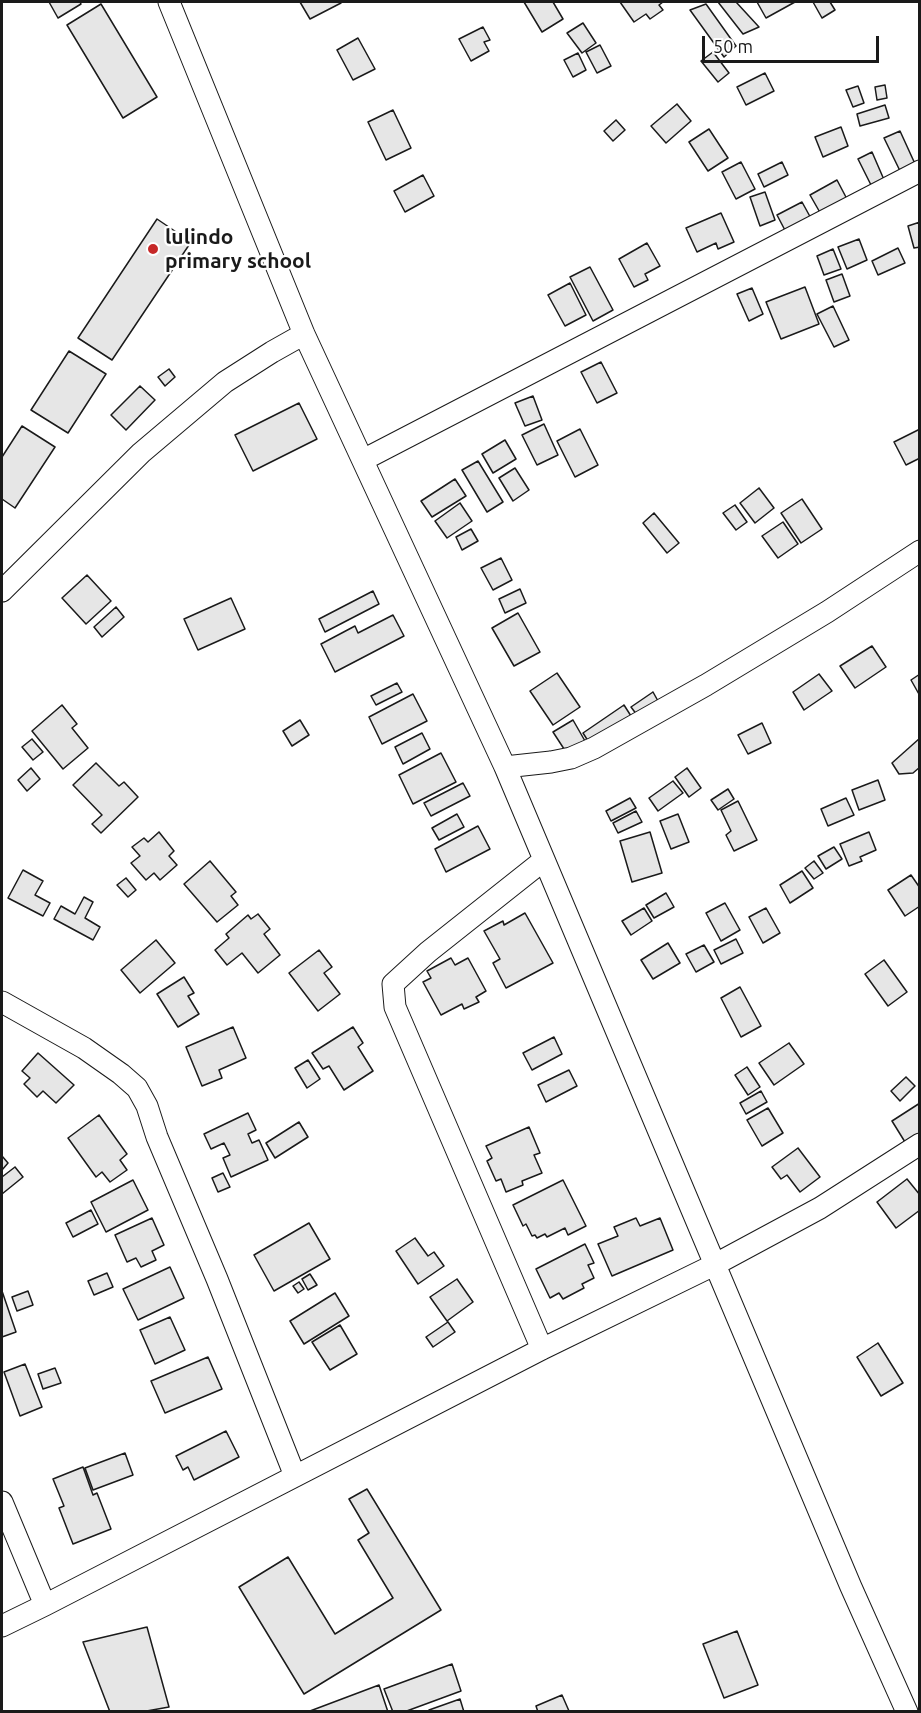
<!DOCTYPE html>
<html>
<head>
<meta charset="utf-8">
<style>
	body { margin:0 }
	#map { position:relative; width:921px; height:1713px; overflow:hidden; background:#fff; font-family:Ubuntu,sans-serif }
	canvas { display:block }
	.frame { position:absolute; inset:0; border:3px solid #1a1a1a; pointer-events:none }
	.scale { position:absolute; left:702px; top:36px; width:177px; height:27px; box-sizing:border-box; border:3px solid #1a1a1a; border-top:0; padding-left:8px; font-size:18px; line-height:21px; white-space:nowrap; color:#1a1a1a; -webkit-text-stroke:4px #fff; paint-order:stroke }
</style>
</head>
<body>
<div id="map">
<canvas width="921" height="1713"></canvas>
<div class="frame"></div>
<div class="scale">50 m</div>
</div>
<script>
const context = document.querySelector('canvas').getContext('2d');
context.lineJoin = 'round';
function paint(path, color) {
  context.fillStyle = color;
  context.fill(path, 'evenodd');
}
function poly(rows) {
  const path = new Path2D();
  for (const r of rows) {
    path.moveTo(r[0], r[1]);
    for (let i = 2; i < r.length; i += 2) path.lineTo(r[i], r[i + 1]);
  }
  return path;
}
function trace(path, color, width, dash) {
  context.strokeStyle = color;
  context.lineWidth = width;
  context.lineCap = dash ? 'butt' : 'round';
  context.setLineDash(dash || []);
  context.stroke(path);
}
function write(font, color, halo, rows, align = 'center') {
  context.font = font + ' Ubuntu,sans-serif';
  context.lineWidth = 4.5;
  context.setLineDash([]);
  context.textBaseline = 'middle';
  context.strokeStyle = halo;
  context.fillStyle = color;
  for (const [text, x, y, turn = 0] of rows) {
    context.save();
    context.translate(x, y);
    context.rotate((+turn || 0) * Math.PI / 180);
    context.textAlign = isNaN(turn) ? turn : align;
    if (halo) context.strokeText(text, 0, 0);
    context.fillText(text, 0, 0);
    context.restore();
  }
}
const building = poly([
	[49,2,80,2,81,4,58,18,49,2],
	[300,2,340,2,341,3,310,19,300,2],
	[524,2,553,2,563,19,542,32,524,2],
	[620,2,663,2,659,5,663,10,650,19,646,14,634,22,620,2],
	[718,2,736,2,759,27,743,34,718,2],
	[757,2,795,2,766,18,757,2],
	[813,2,830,2,835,10,822,18,813,2],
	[101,4,157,97,123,118,67,25,101,4],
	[706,4,736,46,724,57,690,10,706,4],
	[583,23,596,43,582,53,567,33,583,23],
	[483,27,490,40,484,42,489,51,471,61,459,39,483,27],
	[358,38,375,69,353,80,337,50,358,38],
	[600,45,611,66,597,73,586,52,600,45],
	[713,52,729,73,718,82,701,61,713,52],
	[578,53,586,70,573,77,564,60,578,53],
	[765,73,774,91,746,105,737,87,765,73],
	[885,85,887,98,877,100,875,87,885,85],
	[858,86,864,103,853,107,846,90,858,86],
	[677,104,691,121,666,143,651,126,677,104],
	[885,105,889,118,860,126,857,114,885,105],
	[393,110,411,148,386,160,368,122,393,110],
	[616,120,625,130,613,141,604,131,616,120],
	[841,127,848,146,823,157,815,137,841,127],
	[709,129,728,158,708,171,689,142,709,129],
	[900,131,916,166,902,175,884,138,900,131],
	[872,152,885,182,873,189,858,159,872,152],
	[741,162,755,189,736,199,722,172,741,162],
	[782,162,788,175,764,187,758,174,782,162],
	[423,175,434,196,405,212,394,191,423,175],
	[837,180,848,201,822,216,810,195,837,180],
	[765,192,775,220,760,226,750,197,765,192],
	[802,202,813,222,788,236,777,215,802,202],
	[721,213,734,242,718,249,716,243,697,252,686,228,721,213],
	[157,219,191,242,112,360,78,338,157,219],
	[920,222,920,247,914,248,908,226,920,222],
	[859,239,867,260,847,269,838,247,859,239],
	[647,243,660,266,645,274,648,280,634,287,619,259,647,243],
	[898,248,905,263,878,275,872,261,898,248],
	[833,249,841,269,824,275,817,256,833,249],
	[590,267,613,310,593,321,570,277,590,267],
	[842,274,850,296,834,302,826,280,842,274],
	[570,283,586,315,565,326,548,295,570,283],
	[805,287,819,324,781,339,766,302,805,287],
	[752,288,763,314,749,321,737,294,752,288],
	[833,306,849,340,834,347,817,314,833,306],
	[69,351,106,374,68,433,31,410,69,351],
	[601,362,617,393,597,403,581,372,601,362],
	[169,369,175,377,165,386,158,377,169,369],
	[140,386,155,400,126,430,111,415,140,386],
	[533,396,542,420,525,426,515,403,533,396],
	[299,403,317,439,253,471,235,435,299,403],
	[544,424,558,455,537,465,522,435,544,424],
	[22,426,55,447,15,508,2,499,2,457,22,426],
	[580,429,598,465,575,477,557,441,580,429],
	[920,429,920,458,906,465,894,442,920,429],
	[505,440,516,459,493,473,482,454,505,440],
	[478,461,503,502,487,512,462,470,478,461],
	[515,468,529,490,513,501,499,478,515,468],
	[455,479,466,496,432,517,421,501,455,479],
	[759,488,774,508,755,523,740,503,759,488],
	[802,499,822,529,801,543,781,513,802,499],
	[460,503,472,521,447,538,435,521,460,503],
	[735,505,747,522,736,530,723,513,735,505],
	[654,513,679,543,667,553,643,523,654,513],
	[783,522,798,544,778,558,762,536,783,522],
	[471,529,478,541,462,550,456,537,471,529],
	[501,558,512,580,493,590,481,568,501,558],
	[87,575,111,601,86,624,62,598,87,575],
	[520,589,526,603,505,613,499,599,520,589],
	[373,591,379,604,325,632,319,619,373,591],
	[231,598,245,629,198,650,184,619,231,598],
	[116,607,124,617,102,637,94,627,116,607],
	[518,613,540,652,514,666,492,628,518,613],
	[393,615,404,636,335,672,321,644,355,626,358,633,393,615],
	[872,646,886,667,855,688,840,666,872,646],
	[557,673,580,707,553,725,530,691,557,673],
	[819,674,832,691,804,710,793,692,819,674],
	[920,674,920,696,911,680,920,674],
	[397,683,402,692,376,705,371,696,397,683],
	[653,692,658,701,637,715,631,707,653,692],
	[413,694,427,721,382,744,369,717,413,694],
	[62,705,77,724,72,728,88,748,63,769,32,731,62,705],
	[624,705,631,716,590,744,583,733,624,705],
	[300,720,309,735,292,746,283,731,300,720],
	[573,720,585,741,566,752,553,732,573,720],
	[762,723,771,743,748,754,738,735,762,723],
	[422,733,430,749,403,764,395,747,422,733],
	[920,738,920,767,913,773,899,774,892,763,920,738],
	[32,739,43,752,33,760,22,747,32,739],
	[441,753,456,782,413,804,399,775,441,753],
	[96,763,119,786,124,782,138,797,101,833,92,824,102,815,73,785,96,763],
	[31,768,40,779,27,791,18,780,31,768],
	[687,768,701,788,689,797,675,777,687,768],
	[878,780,885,800,859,810,852,790,878,780],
	[673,781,683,793,658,811,649,798,673,781],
	[463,783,470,796,431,816,424,803,463,783],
	[728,789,734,799,718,810,711,800,728,789],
	[630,798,636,808,611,821,606,811,630,798],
	[846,798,854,815,828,826,821,809,846,798],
	[738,801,757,840,734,851,726,835,731,831,721,810,738,801],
	[636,811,642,822,618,833,613,823,636,811],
	[457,814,464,827,439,840,432,828,457,814],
	[678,814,689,842,671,849,660,821,678,814],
	[478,826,490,849,446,872,435,849,478,826],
	[159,832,174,851,169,856,177,865,160,880,154,873,146,880,131,863,140,856,132,847,144,838,148,842,159,832],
	[650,832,662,873,632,882,620,841,650,832],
	[869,832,876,850,860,857,862,861,849,866,840,844,869,832],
	[834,847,842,859,826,869,818,856,834,847],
	[210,861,236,892,231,896,238,905,217,922,184,884,210,861],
	[814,861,823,873,814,879,805,868,814,861],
	[23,870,43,881,35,895,50,903,43,916,8,898,23,870],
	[802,871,813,888,790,903,780,885,802,871],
	[911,875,920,888,920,906,905,916,888,890,911,875],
	[126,878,136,890,128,897,117,885,126,878],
	[666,893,674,907,654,918,646,905,666,893],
	[84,897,93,902,85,918,100,927,93,940,54,919,61,906,75,914,84,897],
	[725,903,740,930,721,941,706,913,725,903],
	[644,908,652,921,631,935,622,921,644,908],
	[766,908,780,933,763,943,749,917,766,908],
	[525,913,553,963,506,988,493,963,500,959,484,931,503,921,504,925,525,913],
	[258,914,270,929,264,934,280,955,258,973,242,953,227,965,215,950,229,938,226,934,248,915,251,919,258,914],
	[736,939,743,953,721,964,714,950,736,939],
	[156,940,175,963,140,993,121,970,156,940],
	[668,943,680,963,653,979,641,960,668,943],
	[704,945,714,962,696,972,686,954,704,945],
	[319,950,332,967,324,973,340,994,318,1011,289,973,319,950],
	[451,958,455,965,468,958,486,991,476,997,479,1002,464,1009,462,1004,441,1015,423,982,431,978,427,971,451,958],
	[884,960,907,992,888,1006,865,974,884,960],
	[184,977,194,993,188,996,199,1014,178,1027,157,994,184,977],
	[740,987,761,1026,741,1037,721,998,740,987],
	[233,1027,246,1058,219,1070,222,1078,202,1086,186,1047,233,1027],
	[353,1027,363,1043,358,1047,373,1071,344,1090,329,1066,323,1069,312,1053,353,1027],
	[554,1037,562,1054,532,1070,523,1053,554,1037],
	[789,1043,804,1064,774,1085,759,1063,789,1043],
	[38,1053,74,1085,56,1103,43,1091,37,1097,24,1084,30,1078,22,1071,38,1053],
	[308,1060,320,1079,307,1088,295,1068,308,1060],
	[747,1067,760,1087,748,1095,735,1075,747,1067],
	[569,1070,577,1086,546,1102,538,1085,569,1070],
	[906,1077,915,1086,900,1101,891,1091,906,1077],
	[761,1091,767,1102,746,1114,740,1103,761,1091],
	[920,1103,920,1133,905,1142,892,1121,920,1103],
	[768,1108,783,1133,762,1146,747,1120,768,1108],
	[248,1113,256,1130,248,1134,252,1143,259,1140,268,1160,231,1177,223,1158,230,1155,224,1143,211,1149,204,1134,248,1113],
	[99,1115,127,1154,120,1160,127,1170,110,1182,102,1172,96,1177,68,1138,99,1115],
	[299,1122,308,1137,275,1158,266,1143,299,1122],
	[529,1127,540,1153,534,1155,542,1173,522,1181,523,1185,506,1192,501,1179,496,1181,487,1161,492,1158,486,1146,529,1127],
	[798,1148,820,1177,800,1192,787,1175,781,1179,772,1167,798,1148],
	[2,1156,8,1163,2,1170,2,1156],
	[15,1167,23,1177,2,1194,2,1177,15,1167],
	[223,1173,230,1187,218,1192,212,1178,223,1173],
	[907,1179,920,1195,920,1210,896,1228,877,1202,907,1179],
	[133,1180,148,1210,106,1232,91,1202,133,1180],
	[563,1180,586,1226,568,1235,565,1228,547,1237,545,1234,537,1238,535,1235,532,1236,526,1224,523,1226,513,1205,563,1180],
	[91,1210,98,1224,73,1237,66,1223,91,1210],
	[152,1218,164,1245,152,1251,156,1260,141,1267,136,1258,127,1262,115,1235,152,1218],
	[636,1218,640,1226,660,1218,673,1250,612,1276,598,1244,618,1236,614,1227,636,1218],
	[309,1223,330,1259,274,1291,254,1255,309,1223],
	[415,1238,428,1256,434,1252,444,1266,418,1284,396,1251,415,1238],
	[585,1244,594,1263,588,1265,594,1278,582,1284,584,1288,563,1299,559,1293,550,1298,536,1269,585,1244],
	[170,1267,184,1298,138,1320,123,1289,170,1267],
	[107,1273,113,1287,94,1295,88,1281,107,1273],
	[310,1274,317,1285,308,1290,302,1279,310,1274],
	[457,1279,473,1302,447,1321,430,1297,457,1279],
	[299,1282,304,1289,298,1293,293,1286,299,1282],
	[2,1291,16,1332,2,1337,2,1291],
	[28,1291,33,1305,17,1311,12,1297,28,1291],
	[335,1293,349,1316,304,1344,290,1321,335,1293],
	[170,1317,185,1350,155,1364,140,1330,170,1317],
	[448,1322,455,1332,433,1347,426,1337,448,1322],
	[340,1325,357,1354,330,1370,312,1342,340,1325],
	[878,1343,903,1383,881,1396,857,1357,878,1343],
	[208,1357,222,1389,165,1413,151,1381,208,1357],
	[25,1364,42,1407,20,1416,4,1372,25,1364],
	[55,1368,61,1383,43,1389,38,1374,55,1368],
	[226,1431,239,1457,194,1480,188,1467,183,1470,176,1456,226,1431],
	[125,1453,133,1475,93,1490,85,1468,125,1453],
	[83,1467,93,1495,97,1493,111,1529,73,1544,59,1508,64,1506,53,1479,83,1467],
	[367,1489,441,1610,304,1694,239,1587,288,1557,335,1634,393,1598,358,1540,369,1533,349,1499,367,1489],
	[147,1627,169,1707,141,1712,110,1712,83,1642,147,1627],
	[737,1631,758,1685,724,1698,703,1644,737,1631],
	[452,1664,461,1691,404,1712,393,1712,384,1689,452,1664],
	[379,1685,388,1712,310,1712,310,1711,379,1685],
	[562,1695,569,1711,538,1712,536,1706,562,1695],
	[460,1699,464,1712,430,1712,429,1710,460,1699]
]);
paint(building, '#e6e6e6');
trace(building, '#1a1a1a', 1.5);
const street = poly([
	[169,2,304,334,505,767,851,1587,907,1712],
	[363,460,920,171],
	[2,591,141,453,225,382,272,352,304,334],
	[505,767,551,762,571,758,594,748,706,685,827,612,920,551],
	[2,1002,84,1048,121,1074,137,1088,147,1106,157,1137,217,1279,295,1476],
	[542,1349,395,1007,393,984,428,952,544,860],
	[2,1502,45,1605],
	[2,1626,45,1605,542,1349,716,1264,820,1208,920,1144]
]);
trace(street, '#1a1a1a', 23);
trace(street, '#fff', 21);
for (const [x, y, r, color] of [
	[153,249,6,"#c62828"]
]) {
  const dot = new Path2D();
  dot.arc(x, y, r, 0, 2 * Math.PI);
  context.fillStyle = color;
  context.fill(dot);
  trace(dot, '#fff', 2);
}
write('bold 21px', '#1a1a1a', '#fff', [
	["lulindo",165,237],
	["primary school",165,261]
], 'left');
</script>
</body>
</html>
